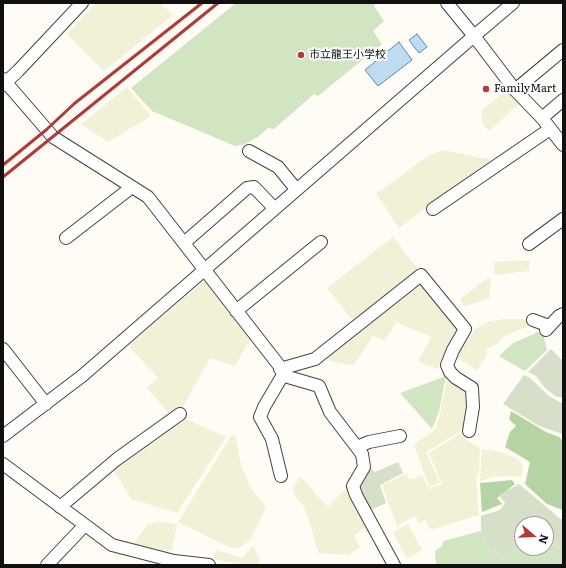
<!DOCTYPE html>
<html>
<head>
<meta charset="utf-8">
<style>
	body { margin:0 }
	#map { position:relative; width:566px; height:568px; overflow:hidden; background:#fefcf5; font-family:Literata,serif }
	canvas { display:block }
	.frame { position:absolute; inset:0; border:4px solid #101010; pointer-events:none }
	.north { position:absolute; left:514px; top:516px; width:40px; height:40px; box-sizing:border-box; background:#fff; border:1px solid #9f9f9f; border-radius:50%; rotate:109deg; font-size:11px; font-weight:700; line-height:16px; text-align:center; color:#101010 }
	.north::after { content:''; display:block; margin:auto; width:14px; height:18px; background:#b13938; clip-path:polygon(50% 0,100% 100%,50% 72%,0 100%) }
</style>
</head>
<body>
<div id="map">
<canvas width="566" height="568"></canvas>
<div class="frame"></div>
<div class="north">N</div>
</div>
<script>
const context = document.querySelector('canvas').getContext('2d');
context.lineJoin = 'round';
function paint(path, color) {
  context.fillStyle = color;
  context.fill(path, 'evenodd');
}
function poly(rows) {
  const path = new Path2D();
  for (const r of rows) {
    path.moveTo(r[0], r[1]);
    for (let i = 2; i < r.length; i += 2) path.lineTo(r[i], r[i + 1]);
  }
  return path;
}
function trace(path, color, width, dash) {
  context.strokeStyle = color;
  context.lineWidth = width;
  context.lineCap = dash ? 'butt' : 'round';
  context.setLineDash(dash || []);
  context.stroke(path);
}
function write(font, color, halo, rows, align = 'center') {
  context.font = font + ' Literata,"Noto Sans JP",serif';
  context.lineWidth = 4;
  context.setLineDash([]);
  context.textBaseline = 'middle';
  context.strokeStyle = halo;
  context.fillStyle = color;
  for (const [text, x, y, turn = 0] of rows) {
    context.save();
    context.translate(x, y);
    context.rotate((+turn || 0) * Math.PI / 180);
    context.textAlign = isNaN(turn) ? turn : align;
    if (halo) context.strokeText(text, 0, 0);
    context.fillText(text, 0, 0);
    context.restore();
  }
}
paint(poly([
	[96,3,160,3,173,15,104,71,67,34],
	[127,87,151,116,108,142,81,124],
	[506,91,509,92,520,103,489,131,482,124,482,110],
	[443,150,492,160,399,228,376,194,429,155],
	[393,237,420,272,355,323,327,288],
	[530,260,529,271,494,275,494,262],
	[491,277,489,298,464,307,460,298,466,295,479,284],
	[205,280,251,338,235,366,210,358,182,409,172,417,147,388,158,378,129,346],
	[421,283,459,328,438,369,418,362,431,337,396,322,385,341,373,336,354,365,349,365,330,361,327,358,328,354,414,285],
	[504,319,527,319,532,325,504,336,498,343,487,349,487,355,477,370,454,357,477,328,490,321],
	[447,379,466,392,469,406,463,430,426,452,440,483,429,487,414,444,435,430,440,415],
	[181,417,226,437,177,513,131,499,113,469],
	[461,433,465,439,480,448,479,473,476,476,479,515,431,530,425,520,419,524,415,516,397,526,382,485,406,474,410,480,422,475,429,489,442,484,429,453],
	[235,435,241,465,252,490,266,507,250,540,239,548,231,548,178,522,231,436],
	[482,449,499,452,517,458,523,465,522,477,495,476,480,481],
	[300,476,328,507,349,485,367,527,354,535,360,547,349,555,318,553,310,523,303,505,295,496,293,487],
	[158,522,177,524,172,551,132,546,147,525],
	[408,524,422,550,407,558,393,532],
	[253,546,260,561,255,565,245,565,213,559,216,550,242,558]
]), '#f2f1d7');
paint(poly([
	[236,3,376,3,374,6,384,21,373,31,382,44,318,96,314,94,274,129,268,128,258,137,245,144,235,146,152,111,131,88],
	[538,332,543,334,547,350,525,371,499,356,513,343],
	[446,376,439,411,432,429,400,393],
	[481,531,491,552,495,549,503,557,517,547,525,554,533,548,546,548,546,542,563,548,563,565,436,565,435,551,442,546,443,541]
]), '#d2e5c2');
paint(poly([
	[511,411,546,432,559,437,563,441,563,510,547,504,525,484,530,462,505,447,510,432,516,426,509,419],
	[512,480,515,484,497,498,502,504,482,512,480,483]
]), '#b6d4a3');
paint(poly([
	[551,349,563,361,563,398,555,396,545,388,536,376,528,372],
	[524,375,530,378,549,396,563,404,562,434,539,426,503,404],
	[398,462,403,473,380,485,386,503,366,512,355,485,371,468,375,472],
	[519,484,563,521,563,548,546,542,546,524,522,524,522,548,533,548,525,554,517,547,503,557,495,549,491,553,481,531,481,516,500,510,505,503,499,495]
]), '#d6dfc7');
const water = poly([
	[417,34,427,47,419,53,409,40,417,34],
	[399,42,412,60,378,86,365,70,399,42]
]);
paint(water, '#bfdbef');
trace(water, '#4f8cbe', 1);
const minor = poly([
	[513,3,474,36,515,90,542,118,563,145],
	[3,79,53,137,148,197,288,377,319,386,330,412,362,454,364,467,353,486,356,495,394,565],
	[3,85,18,71,82,3],
	[515,90,563,50],
	[542,118,563,100],
	[249,151,278,167,296,189],
	[433,209,550,129],
	[66,238,132,187],
	[184,243,247,188,254,187,274,208],
	[529,244,563,219],
	[236,311,321,242],
	[533,320,549,326],
	[546,330,559,316,563,314],
	[3,349,46,404],
	[280,369,315,359,421,275,465,329,453,350,447,365,450,372,456,378,472,388,473,407,469,431],
	[3,436,82,376,474,36,447,3],
	[357,447,369,442,400,436],
	[3,464,112,545,174,561,209,565],
	[281,476,272,439,260,417,264,407,284,373],
	[60,507,117,459,180,414],
	[47,565,84,526]
]);
trace(minor, '#434343', 14);
trace(minor, '#fff', 12);
trace(poly([
	[3,165,46,130,75,103,202,3],
	[3,177,218,3]
]), '#b13938', 3);
for (const [x, y, r, color] of [
	[301,55,4,"#b13938"],
	[486,89,4,"#b13938"]
]) {
  const dot = new Path2D();
  dot.arc(x, y, r, 0, 2 * Math.PI);
  context.fillStyle = color;
  context.fill(dot);
  trace(dot, '#fff', 1.5);
}
write('11px', '#101010', '#fff', [
	["市立龍王小学校",309,55],
	["FamilyMart",494,89]
], 'left');
</script>
</body>
</html>
